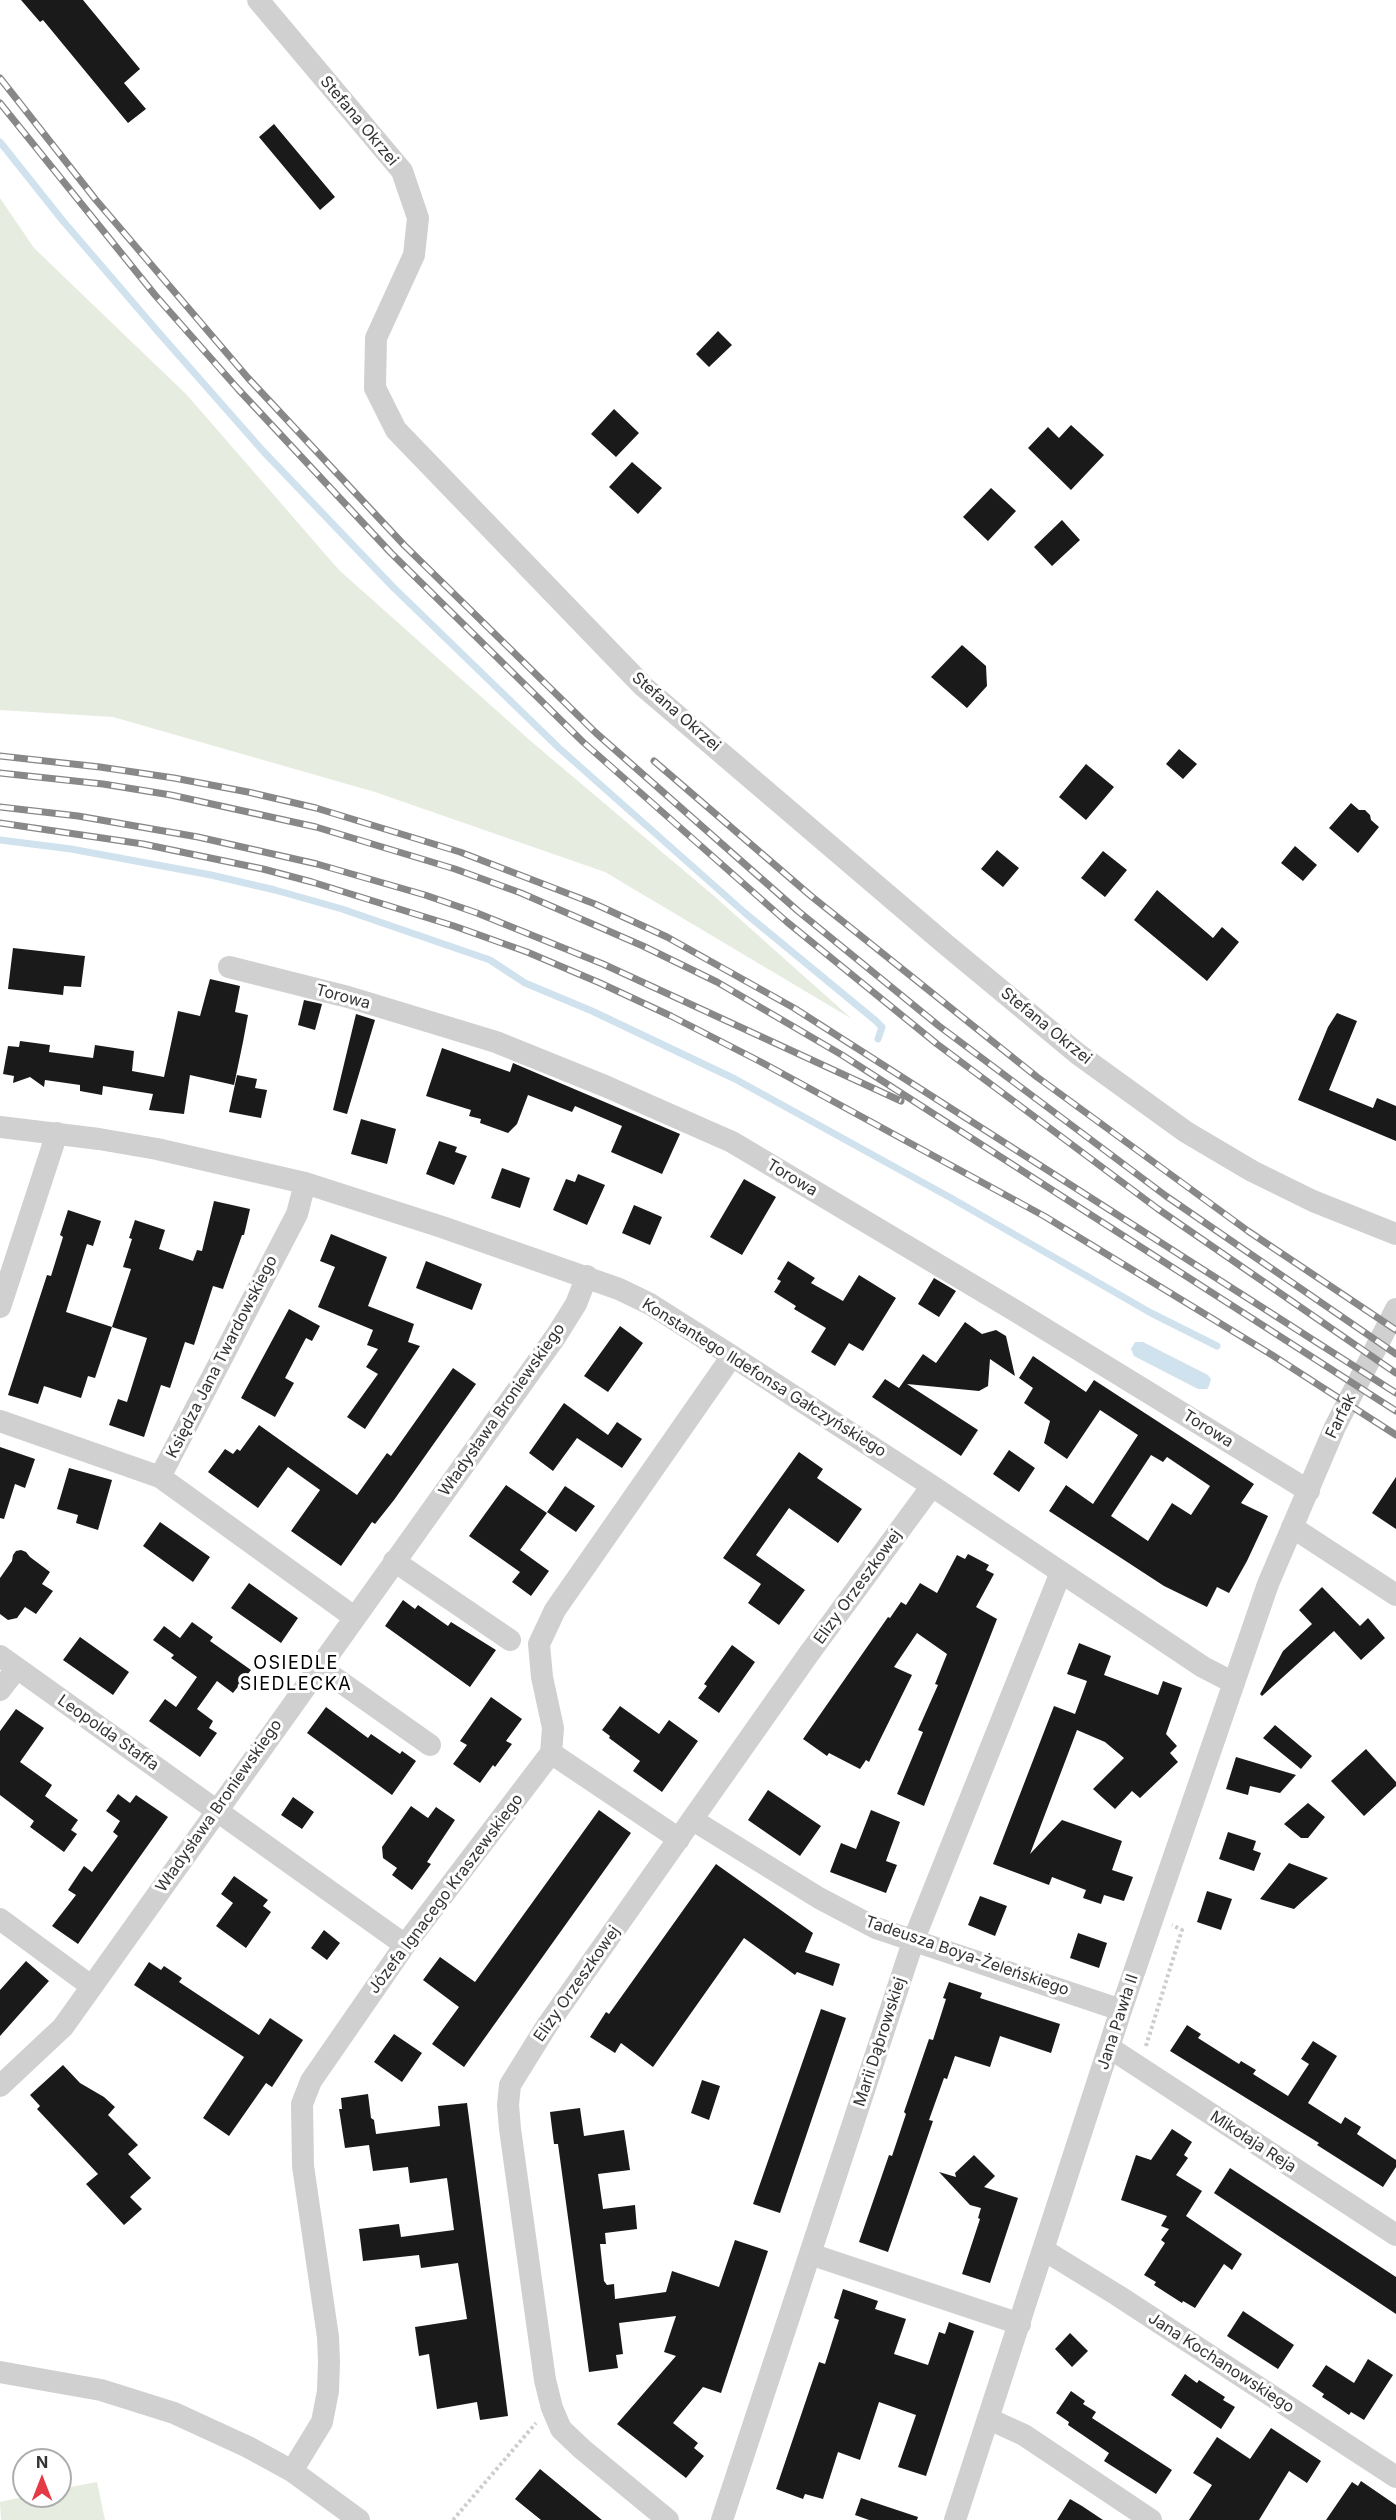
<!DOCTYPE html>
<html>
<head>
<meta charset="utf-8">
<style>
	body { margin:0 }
	#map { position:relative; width:1396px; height:2520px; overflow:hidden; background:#fff; font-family:Inter,sans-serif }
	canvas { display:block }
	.north { position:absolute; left:12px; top:2448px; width:60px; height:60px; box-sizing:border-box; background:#fff; border:2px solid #adadad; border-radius:50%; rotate:0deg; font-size:16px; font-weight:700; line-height:24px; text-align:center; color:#333 }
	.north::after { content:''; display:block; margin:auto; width:21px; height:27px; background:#e63946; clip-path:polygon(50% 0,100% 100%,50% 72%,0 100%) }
</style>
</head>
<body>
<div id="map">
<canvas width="1396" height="2520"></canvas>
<div class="north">N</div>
</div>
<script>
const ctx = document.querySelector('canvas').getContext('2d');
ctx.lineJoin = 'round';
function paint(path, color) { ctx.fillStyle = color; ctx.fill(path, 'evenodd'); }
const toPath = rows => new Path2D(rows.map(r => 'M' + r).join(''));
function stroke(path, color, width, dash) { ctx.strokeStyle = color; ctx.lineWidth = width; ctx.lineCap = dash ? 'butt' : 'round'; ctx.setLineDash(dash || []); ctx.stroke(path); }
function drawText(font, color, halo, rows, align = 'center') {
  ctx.font = font + ' Inter,sans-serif'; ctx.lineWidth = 6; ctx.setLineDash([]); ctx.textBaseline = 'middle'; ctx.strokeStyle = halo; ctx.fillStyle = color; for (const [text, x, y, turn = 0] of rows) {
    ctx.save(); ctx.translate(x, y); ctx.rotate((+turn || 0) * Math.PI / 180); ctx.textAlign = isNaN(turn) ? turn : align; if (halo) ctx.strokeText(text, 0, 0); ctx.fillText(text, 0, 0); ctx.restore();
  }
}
const green = toPath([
	[0,198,34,248,187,395,339,570,533,743,714,896,852,1019,605,872,375,792,113,717,0,710],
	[97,2482,105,2520,1,2520,0,2502,27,2496,60,2496,60,2489]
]);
const water = toPath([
	[1135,1342,1143,1342,1208,1375,1211,1379,1209,1386,1207,1389,1198,1389,1134,1356,1131,1349]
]);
const stream = toPath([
	[0,142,63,221,160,334,263,451,393,587,559,748,745,913,876,1021,882,1027,878,1039],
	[0,840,71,849,211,875,275,890,342,909,490,960,525,983,592,1011,735,1079,951,1198,1151,1313,1217,1346]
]);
const building = toPath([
	[21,0,83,0,140,69,124,83,146,109,128,123,43,20,40,22],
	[274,124,335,197,320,210,259,137],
	[718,331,732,345,709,367,696,354],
	[614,409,639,433,616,457,591,434],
	[1071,425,1104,455,1071,490,1028,448,1048,427,1059,438],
	[632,462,662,488,638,514,609,487],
	[991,488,1016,511,988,541,963,517],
	[1062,520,1080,540,1052,566,1034,547],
	[962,645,986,666,987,686,967,708,931,677],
	[1179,749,1197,764,1183,779,1166,764],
	[1086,764,1114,787,1086,820,1059,797],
	[1351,803,1359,810,1365,810,1370,815,1371,820,1379,827,1358,853,1329,828],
	[1295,846,1317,865,1303,881,1281,863],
	[997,850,1019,868,1003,887,981,869],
	[1103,851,1127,870,1105,897,1081,878],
	[1157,890,1213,938,1222,927,1239,942,1207,981,1134,920],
	[13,948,85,956,81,987,64,986,63,995,8,989],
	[210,979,240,986,235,1012,248,1015,243,1042,234,1085,190,1075,184,1114,149,1110,153,1094,103,1086,102,1095,80,1091,80,1085,45,1080,44,1087,30,1077,13,1083,14,1076,3,1074,8,1046,19,1047,20,1041,50,1045,49,1052,93,1058,95,1045,134,1051,132,1071,164,1077,178,1011,200,1016],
	[304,1000,322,1004,315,1030,298,1025],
	[1337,1013,1357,1021,1329,1090,1373,1108,1377,1098,1396,1106,1396,1141,1298,1100,1328,1027],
	[356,1014,375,1020,347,1114,333,1110],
	[442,1048,510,1072,513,1063,680,1134,662,1174,611,1152,622,1126,575,1106,572,1112,528,1095,517,1124,508,1133,480,1123,481,1119,469,1116,471,1110,426,1096],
	[237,1075,257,1079,255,1088,267,1090,261,1118,229,1112],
	[361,1119,396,1129,387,1164,351,1154],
	[439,1141,457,1147,455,1152,467,1156,454,1185,426,1174],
	[502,1168,530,1178,520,1208,491,1198],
	[578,1174,605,1185,587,1225,553,1210,566,1179,575,1182],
	[744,1179,776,1197,742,1255,710,1237],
	[214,1201,250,1209,244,1235,242,1235,223,1289,213,1286,194,1345,185,1342,170,1388,161,1385,144,1437,109,1425,118,1399,127,1402,147,1338,112,1327,131,1269,123,1267,132,1239,129,1238,135,1220,165,1230,159,1249,193,1261,197,1250,202,1251],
	[634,1205,662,1217,650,1245,622,1233],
	[68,1210,101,1221,93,1246,87,1244,66,1312,112,1327,95,1378,88,1376,81,1398,44,1386,38,1404,8,1395,47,1275,51,1276,63,1237,60,1235],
	[331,1234,387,1257,368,1306,414,1324,408,1342,420,1346,365,1429,347,1417,378,1374,366,1367,378,1349,367,1345,373,1330,318,1307,335,1267,320,1261],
	[426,1261,482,1284,472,1310,416,1288],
	[788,1261,815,1278,811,1283,843,1301,859,1275,896,1298,863,1351,849,1343,835,1366,811,1352,826,1328,794,1309,796,1306,774,1292,781,1281,777,1279],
	[934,1278,956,1291,939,1317,918,1304],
	[289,1309,320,1326,312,1341,306,1338,285,1378,294,1383,275,1417,241,1398],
	[965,1322,982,1334,996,1330,1006,1336,1015,1376,990,1359,988,1386,979,1391,907,1384,978,1430,961,1456,872,1397,885,1379,899,1388,923,1354,936,1363],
	[620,1326,643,1343,608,1392,584,1376],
	[1033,1356,1086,1392,1094,1380,1254,1484,1241,1503,1268,1516,1247,1561,1229,1593,1217,1587,1207,1607,1164,1586,1049,1511,1066,1485,1093,1504,1138,1435,1100,1410,1067,1459,1044,1443,1050,1421,1024,1403,1033,1388,1019,1378],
	[1151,1455,1163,1462,1167,1457,1210,1486,1191,1515,1172,1503,1148,1541,1111,1516],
	[453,1368,476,1384,394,1500,375,1524,372,1522,341,1566,291,1531,320,1490,288,1467,258,1508,208,1472,225,1449,233,1454,237,1449,240,1451,259,1425,357,1495,387,1453,391,1456],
	[564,1403,608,1435,617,1422,642,1439,622,1468,577,1438,553,1471,529,1453],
	[0,1447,35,1459,25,1488,15,1484,4,1519,0,1518],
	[1009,1450,1035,1468,1019,1492,993,1474],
	[799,1452,823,1469,817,1478,862,1509,838,1543,789,1508,756,1555,805,1590,779,1625,748,1603,761,1584,723,1558],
	[69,1468,112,1480,98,1530,76,1523,78,1515,57,1509],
	[1396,1477,1396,1529,1372,1513],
	[506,1485,547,1513,520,1550,549,1571,531,1596,512,1582,520,1572,469,1536],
	[565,1486,595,1506,576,1532,547,1512],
	[160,1522,210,1557,193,1582,143,1546],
	[21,1550,26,1552,30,1557,50,1572,42,1584,53,1591,36,1614,25,1607,17,1618,8,1620,0,1614,0,1578,12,1561,13,1555,16,1551],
	[968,1554,989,1565,986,1570,994,1574,976,1607,997,1619,924,1806,897,1794,923,1732,918,1730,938,1685,935,1684,947,1654,917,1633,894,1667,912,1675,869,1762,866,1760,860,1769,829,1753,827,1756,803,1739,888,1617,890,1618,901,1602,906,1605,920,1583,937,1593,957,1555,965,1559],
	[249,1583,298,1618,281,1643,231,1608],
	[1322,1587,1360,1626,1368,1618,1385,1638,1361,1660,1334,1631,1262,1696,1260,1694,1283,1651,1312,1624,1299,1610],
	[403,1600,415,1609,418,1605,448,1626,451,1622,496,1650,470,1687,385,1626],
	[192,1622,213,1637,210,1641,251,1670,233,1693,217,1681,197,1709,213,1721,209,1728,217,1733,200,1757,149,1721,165,1699,176,1707,197,1677,171,1658,174,1655,153,1640,164,1626,180,1638],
	[80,1637,129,1672,113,1695,63,1660],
	[1079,1643,1111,1656,1104,1675,1158,1695,1163,1681,1182,1688,1166,1734,1177,1746,1170,1753,1178,1762,1140,1798,1132,1791,1115,1809,1093,1789,1124,1758,1105,1742,1077,1730,1030,1854,1062,1820,1122,1841,1112,1870,1133,1877,1124,1901,1104,1895,1101,1904,1083,1898,1086,1890,1052,1877,1049,1885,993,1864,1054,1706,1075,1714,1087,1681,1067,1674],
	[732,1645,755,1662,719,1713,698,1698,707,1686,704,1684],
	[491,1697,522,1719,506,1741,512,1744,495,1767,493,1765,480,1783,453,1764,467,1745,460,1741],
	[620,1706,659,1734,669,1720,698,1741,662,1792,633,1771,640,1761,609,1738,610,1736,602,1730],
	[326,1707,368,1738,371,1734,400,1754,402,1751,416,1761,392,1795,307,1733],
	[16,1709,44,1728,20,1762,52,1785,45,1796,78,1820,71,1830,77,1834,64,1852,30,1827,34,1821,0,1795,0,1731],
	[1275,1725,1312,1756,1301,1769,1263,1738],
	[1366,1749,1396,1782,1396,1786,1364,1816,1331,1781],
	[1236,1757,1296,1775,1280,1793,1250,1786,1248,1795,1226,1789],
	[768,1790,821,1826,800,1856,748,1820],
	[118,1794,130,1803,136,1795,168,1817,78,1944,52,1926,76,1895,68,1890,84,1866,92,1872,118,1836,113,1832,120,1821,106,1811],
	[293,1797,314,1812,302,1829,281,1815],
	[1308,1803,1325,1817,1308,1838,1301,1838,1284,1824],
	[411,1806,428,1818,436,1807,455,1820,427,1862,431,1864,412,1890,392,1875,397,1868,383,1858,382,1847],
	[599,1810,631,1833,464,2067,432,2044,459,2007,423,1980,440,1957,475,1982],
	[871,1810,900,1822,886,1861,897,1865,886,1893,830,1872,841,1843,856,1849],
	[1228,1832,1256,1841,1253,1850,1261,1853,1254,1871,1219,1859],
	[1289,1863,1328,1878,1294,1909,1260,1899],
	[716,1864,813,1933,805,1952,840,1964,833,1986,797,1972,795,1975,744,1938,653,2067,621,2043,615,2053,590,2037,606,2012,609,2014],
	[234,1876,268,1900,263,1906,271,1912,246,1948,216,1926,233,1903,221,1894],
	[1207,1891,1232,1899,1221,1930,1197,1922],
	[980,1896,1007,1906,995,1936,968,1925],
	[324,1930,340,1943,327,1960,311,1948],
	[1078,1933,1107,1943,1099,1968,1070,1958],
	[26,1961,49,1981,0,2036,0,1990],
	[149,1962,161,1970,164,1966,182,1978,179,1982,259,2035,270,2018,303,2040,272,2087,266,2083,229,2136,203,2118,244,2057,134,1985],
	[949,1982,982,1993,980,1998,1060,2024,1051,2053,1000,2036,990,2067,955,2056,947,2079,944,2078,929,2120,933,2121,888,2252,859,2242,889,2155,892,2156,906,2114,904,2112,929,2039,933,2040,946,1999,943,1998],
	[821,2009,846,2018,780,2213,753,2204],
	[1187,2025,1201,2034,1198,2038,1239,2064,1241,2061,1256,2070,1253,2074,1288,2096,1309,2064,1301,2059,1313,2041,1337,2056,1308,2103,1341,2124,1345,2117,1361,2127,1357,2134,1396,2160,1396,2167,1383,2187,1317,2145,1319,2143,1170,2051],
	[394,2034,422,2053,402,2082,374,2062],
	[63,2065,80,2083,104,2097,115,2107,108,2115,138,2145,128,2154,151,2178,130,2197,142,2209,124,2225,86,2184,98,2174,37,2109,40,2106,30,2095],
	[702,2080,720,2086,709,2120,691,2113],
	[368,2094,371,2118,374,2120,376,2134,440,2126,438,2106,467,2103,508,2416,480,2420,477,2402,437,2409,429,2354,419,2356,415,2327,467,2319,458,2263,421,2268,419,2255,363,2261,359,2229,399,2224,401,2237,454,2230,447,2178,410,2183,408,2167,373,2171,369,2145,345,2148,339,2109,342,2109,341,2098],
	[580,2108,584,2136,624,2130,630,2170,598,2174,603,2209,635,2205,637,2229,605,2233,606,2244,600,2244,604,2281,607,2285,614,2284,615,2299,666,2292,672,2271,719,2287,735,2240,768,2251,721,2393,703,2387,673,2423,698,2443,694,2448,704,2456,686,2478,617,2424,676,2356,664,2352,676,2316,619,2323,623,2354,616,2355,618,2368,589,2372,558,2144,554,2144,550,2112],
	[1172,2129,1192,2142,1184,2155,1188,2158,1176,2175,1202,2191,1186,2216,1242,2254,1232,2270,1224,2264,1195,2308,1183,2301,1182,2303,1154,2285,1156,2282,1144,2275,1165,2243,1161,2240,1169,2229,1161,2226,1167,2216,1121,2200,1136,2155,1151,2160],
	[974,2155,995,2176,984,2187,1018,2198,990,2283,962,2274,980,2219,978,2218,981,2208,970,2205,939,2172,956,2177,955,2173],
	[1230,2168,1396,2277,1396,2314,1214,2193],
	[843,2289,878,2301,875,2309,906,2319,894,2354,928,2365,939,2332,945,2334,949,2322,974,2331,926,2476,898,2467,916,2415,879,2402,860,2460,838,2452,823,2499,805,2494,803,2499,776,2489,819,2362,825,2364,839,2320,834,2318],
	[1243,2311,1294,2345,1278,2369,1227,2336],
	[1070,2333,1088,2351,1072,2367,1055,2349],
	[1368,2359,1393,2375,1364,2420,1351,2412,1349,2415,1336,2406,1322,2397,1324,2394,1312,2386,1326,2365,1354,2383],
	[1185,2374,1197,2383,1199,2380,1225,2397,1223,2400,1235,2407,1221,2429,1171,2395],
	[1071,2391,1085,2401,1083,2404,1096,2412,1092,2418,1172,2470,1156,2494,1104,2461,1109,2453,1068,2425,1069,2422,1056,2413],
	[1271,2428,1321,2461,1307,2483,1289,2471,1259,2520,1189,2520,1212,2485,1193,2473,1217,2437,1250,2459],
	[540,2469,602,2520,541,2520,515,2499],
	[1361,2481,1396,2505,1396,2520,1326,2520,1352,2482,1358,2486],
	[861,2498,918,2517,917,2520,869,2520,855,2515],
	[1070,2499,1082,2506,1103,2520,1057,2520]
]);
const path = toPath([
	[1146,2046,1182,1930,1172,1925],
	[453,2520,536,2423]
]);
const minor = toPath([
	[258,0,402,171,418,218,414,255,376,338,375,388,396,430,644,687,944,943,1078,1054,1186,1132,1252,1171,1313,1201,1396,1234],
	[229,967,348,997,496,1042,605,1086,732,1142,1014,1310,1309,1491],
	[0,1127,99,1139,157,1149,305,1183,442,1227,619,1289,650,1304,732,1356,932,1486,1203,1667,1234,1683],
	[305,1183,297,1214,160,1477,354,1617],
	[0,1307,57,1133],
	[0,1421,160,1477],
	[1292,1527,1396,1595],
	[394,1561,510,1640],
	[0,1656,405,1945],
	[318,1666,430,1745],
	[0,1690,17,1668],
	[551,1753,679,1839],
	[693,1820,819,1898,876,1928,1121,2010],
	[0,1919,91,1986],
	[1110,2048,1396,2235],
	[0,2086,63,2027,556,1336,576,1304,587,1276],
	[1044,2250,1117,2295,1396,2477],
	[810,2254,1020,2324],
	[0,2372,101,2390,174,2413,248,2447,292,2471,359,2520],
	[989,2419,1024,2435,1151,2520],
	[292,2471,322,2422,328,2391,329,2362,328,2337,303,2166,302,2104,311,2081,405,1945,551,1753,553,1728,542,1677,539,1644,555,1610,732,1356],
	[668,2520,582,2449,561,2429,552,2408,545,2380,510,2129,508,2105,510,2085,546,2027,808,1655,932,1486],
	[722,2520,914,1939,1061,1572],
	[955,2520,1121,2010,1268,1584,1335,1427,1396,1309]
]);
const rail = toPath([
	[0,78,96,200,248,378,404,545,596,733,798,911,939,1026,1166,1196,1396,1354],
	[0,103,155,295,238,389,391,553,583,742,787,922,937,1044,1158,1209,1396,1373],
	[0,756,100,767,174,778,248,792,316,808,460,852,595,904,667,937,794,1008,1396,1393],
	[654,761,811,896,1037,1077,1248,1231,1396,1330],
	[0,773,103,784,171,795,316,827,455,869,521,893,643,946,717,982,842,1055,1396,1411],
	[0,807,78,816,198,837,317,864,425,895,477,913,603,964,901,1101],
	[0,823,143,844,263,869,312,882,454,926,527,952,600,983,671,1016,761,1062,1044,1216,1272,1355,1396,1435]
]);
const streetNames = [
	["Stefana Okrzei",359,121,50],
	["Stefana Okrzei",676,712,41],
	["Torowa",343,997,15],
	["Stefana Okrzei",1046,1026,39],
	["Torowa",792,1178,31],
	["Księdza Jana Twardowskiego",222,1357,-63],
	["Konstantego Ildefonsa Gałczyńskiego",764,1378,32],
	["Władysława Broniewskiego",502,1410,-55],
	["Farfak",1341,1416,-64],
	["Torowa",1208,1429,32],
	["Elizy Orzeszkowej",858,1587,-54],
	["Leopolda Staffa",108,1733,35],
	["Władysława Broniewskiego",219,1806,-55],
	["Józefa Ignacego Kraszewskiego",446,1894,-53],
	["Tadeusza Boya-Żeleńskiego",967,1956,19],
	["Elizy Orzeszkowej",577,1984,-55],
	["Jana Pawła II",1118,2022,-72],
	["Marii Dąbrowskiej",880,2042,-72],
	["Mikołaja Reja",1253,2142,33],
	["Jana Kochanowskiego",1221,2363,33]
];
const neighbourhoodNames = [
	["OSIEDLE",296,1664],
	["SIEDLECKA",296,1685]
];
paint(green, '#e6ecdf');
paint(water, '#cfe2ee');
stroke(stream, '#cfe2ee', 7);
paint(building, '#1a1a1a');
stroke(path, '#cdcdcd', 4, [3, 3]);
stroke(minor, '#d0d0d0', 22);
stroke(rail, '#888', 7);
stroke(rail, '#fff', 4.5, [14]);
drawText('16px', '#333', '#fff', streetNames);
ctx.letterSpacing = '1.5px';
drawText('18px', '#000', '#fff', neighbourhoodNames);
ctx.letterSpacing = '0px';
</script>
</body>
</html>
